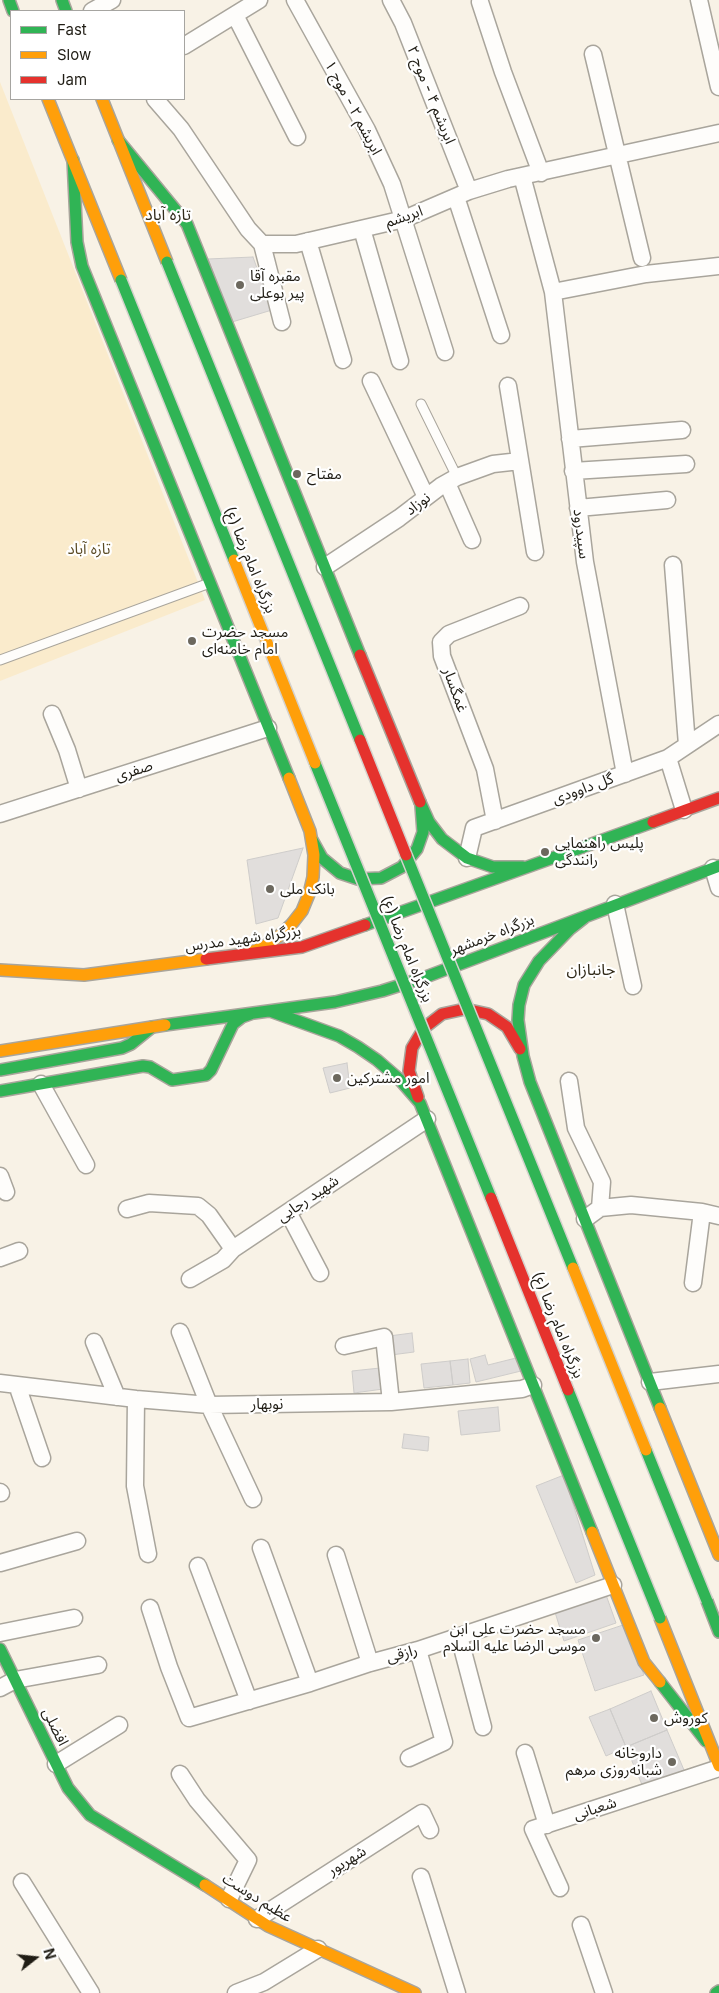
<!DOCTYPE html>
<html>
<head>
<meta charset="utf-8">
<style>
	body { margin:0 }
	#map { position:relative; width:719px; height:1993px; overflow:hidden; background:#f8f2e6; font-family:Inter,sans-serif }
	canvas { display:block }
	.legend { position:absolute; left:10px; top:10px; width:175px; height:90px; box-sizing:border-box; background:#fff; border:1px solid #a6a5a1; margin:0; padding:6px 9px; list-style:none; font-size:15px; color:#201d15 }
	.legend li { display:flex; align-items:center; gap:10px; height:25px }
	.legend b { width:25px; border:1px solid #a6a5a1 }
	.north { position:absolute; left:10px; top:1933px; width:50px; height:50px; -webkit-text-stroke:4px #fff; paint-order:stroke; rotate:74deg; font-size:14px; font-weight:700; line-height:20px; text-align:center; color:#201d15 }
	.north::after { content:''; display:block; margin:auto; width:18px; height:22px; background:#201d15; clip-path:polygon(50% 0,100% 100%,50% 72%,0 100%) }
</style>
</head>
<body>
<div id="map">
<canvas width="719" height="1993"></canvas>
<ul class="legend">
<li><b style="height:6px;background:#30b455"></b>Fast</li>
<li><b style="height:6px;background:#ff9f0a"></b>Slow</li>
<li><b style="height:6px;background:#e5322d"></b>Jam</li>
</ul>
<div class="north">N</div>
</div>
<script>
const ctx = document.querySelector('canvas').getContext('2d');
ctx.lineJoin = 'round';
function paint(path, color) { ctx.fillStyle = color; ctx.fill(path, 'evenodd'); }
const toPath = rows => new Path2D(rows.map(r => 'M' + r).join(''));
function stroke(path, color, width, dash) { ctx.strokeStyle = color; ctx.lineWidth = width; ctx.lineCap = dash ? 'butt' : 'round'; ctx.setLineDash(dash || []); ctx.stroke(path); }
function drawText(font, color, halo, rows, align = 'center') {
  ctx.font = font + ' Inter,"Noto Sans Arabic",sans-serif'; ctx.lineWidth = 4.5; ctx.setLineDash([]); ctx.textBaseline = 'middle'; ctx.strokeStyle = halo; ctx.fillStyle = color; for (const [text, x, y, turn = 0] of rows) {
    ctx.save(); ctx.translate(x, y); ctx.rotate((+turn || 0) * Math.PI / 180); ctx.textAlign = isNaN(turn) ? turn : align; if (halo) ctx.strokeText(text, 0, 0); ctx.fillText(text, 0, 0); ctx.restore();
  }
}
const green = toPath([
	[0,82,205,600,0,681]
]);
const building = toPath([
	[253,257,272,310,232,322,208,259,253,257],
	[303,848,278,918,256,924,247,860,303,848],
	[347,1063,350,1088,330,1093,323,1068,347,1063],
	[412,1333,414,1352,391,1355,389,1336,412,1333],
	[485,1355,488,1365,516,1358,521,1371,476,1382,470,1359,485,1355],
	[468,1359,470,1383,453,1385,450,1361,468,1359],
	[450,1361,453,1385,424,1388,421,1364,450,1361],
	[380,1368,383,1389,354,1393,352,1371,380,1368],
	[498,1407,500,1431,461,1435,458,1411,498,1407],
	[404,1434,429,1437,428,1451,402,1448,404,1434],
	[564,1475,595,1575,576,1583,536,1486,564,1475],
	[605,1592,616,1623,564,1641,554,1609,605,1592],
	[623,1625,644,1675,595,1691,578,1640,623,1625],
	[651,1691,667,1730,626,1747,610,1709,651,1691],
	[610,1709,626,1747,606,1756,589,1717,610,1709],
	[667,1730,684,1770,643,1787,626,1747,667,1730]
]);
const lane = toPath([
	[421,404,457,477],
	[0,660,207,584]
]);
const street = toPath([
	[295,0,367,130,392,184,445,352],
	[391,0,403,23,469,191],
	[699,0,719,87],
	[480,2,503,72,541,173],
	[92,11,112,0],
	[235,15,297,137],
	[184,46,259,0],
	[593,54,642,258],
	[155,99,181,129,248,229,262,244,296,244,404,219,469,191,508,179,719,133],
	[522,176,553,292,585,562,625,774],
	[456,197,501,335],
	[362,229,400,361],
	[308,241,343,360],
	[262,244,282,322],
	[553,292,646,274,719,266],
	[371,381,426,497],
	[508,386,535,552],
	[570,439,682,430],
	[573,471,686,464],
	[447,483,472,540],
	[578,508,667,500],
	[673,565,687,745],
	[325,567,399,518,441,486,457,477,493,464,520,461],
	[52,714,67,750,79,789],
	[668,758,684,810],
	[0,814,268,728],
	[495,821,485,769,442,656,441,642,449,634,520,606],
	[467,858,474,828,668,758,719,724],
	[713,868,719,888],
	[615,904,633,986],
	[569,1081,576,1128,602,1182,600,1208],
	[41,1084,86,1165],
	[0,1176,6,1192],
	[127,1209,149,1203,198,1206,209,1215,233,1249],
	[288,1212,320,1273],
	[585,1219,600,1208,631,1205,702,1212,719,1216],
	[0,1258,19,1251],
	[190,1279,223,1260,233,1249,427,1119],
	[693,1283,702,1212],
	[180,1332,209,1405,253,1499],
	[94,1342,117,1397],
	[344,1346,384,1337,391,1402],
	[650,1382,719,1374],
	[0,1383,136,1399,209,1405,391,1402,522,1389,533,1385],
	[17,1385,42,1458],
	[136,1399,135,1486,148,1554],
	[0,1492,1,1493],
	[261,1548,310,1683],
	[336,1555,370,1663],
	[0,1563,77,1541],
	[198,1566,249,1701],
	[150,1608,169,1667,189,1718,310,1683,370,1663,418,1650,613,1585],
	[0,1633,74,1618],
	[459,1636,483,1727],
	[0,1688,15,1680,98,1665],
	[525,1753,547,1825],
	[409,1758,444,1742,418,1650],
	[56,1764,119,1725],
	[180,1774,197,1800,248,1860,229,1899],
	[421,1877,457,1993],
	[22,1882,91,1993],
	[560,1888,533,1829,719,1768],
	[257,1919,422,1813,430,1830],
	[581,1925,604,1993],
	[236,1993,264,1982,318,1949]
]);
const fast = toPath([
	[9,0,13,11],
	[62,0,66,11],
	[118,140,187,224,360,655],
	[73,160,77,242,82,266,289,778],
	[420,802,429,822,442,839,467,858,493,867,523,867],
	[312,840,322,858,340,873,358,879,381,878,402,867,417,849,423,832,421,806],
	[584,918,570,929,539,961,524,985,519,1005,518,1020,523,1056,530,1082,660,1408],
	[365,925,653,822],
	[270,1011,339,1036,358,1047,377,1060,400,1080,420,1103,592,1532],
	[165,1025,335,1002,382,991,423,978,719,866],
	[0,1070,122,1048,131,1044,152,1027],
	[0,1091,143,1066,150,1067,172,1080,206,1075,211,1070,233,1024,242,1017,253,1013],
	[707,1601,719,1632],
	[0,1649,68,1788,90,1815,205,1885],
	[660,1682,706,1741],
	[716,1993,719,1991]
]);
const slow = toPath([
	[48,99,121,280],
	[102,99,167,262],
	[248,953,263,947,278,937,291,925,302,911,309,894,313,877,314,855,310,831,289,778],
	[0,970,84,975,206,959],
	[0,1051,165,1025],
	[660,1408,719,1555],
	[592,1532,644,1662,660,1682],
	[660,1618,719,1766],
	[205,1885,268,1926,415,1993]
]);
const jam = toPath([
	[360,655,420,802],
	[653,822,719,798],
	[206,959,302,947,365,925],
	[418,1097,409,1071,412,1048,424,1028,442,1014,465,1009,488,1014,507,1027,520,1049]
]);
const fastBridge = toPath([
	[167,262,360,740],
	[121,280,234,560],
	[315,763,491,1198],
	[406,855,573,1268],
	[568,1390,660,1618],
	[646,1450,707,1601]
]);
const slowBridge = toPath([
	[234,560,315,763],
	[573,1268,646,1450]
]);
const jamBridge = toPath([
	[360,740,406,855],
	[491,1198,568,1390]
]);
const markers = [
	[240,285,5,"#6c685e"],
	[297,474,5,"#6c685e"],
	[192,641,5,"#6c685e"],
	[545,852,5,"#6c685e"],
	[270,889,5,"#6c685e"],
	[337,1078,5,"#6c685e"],
	[596,1638,5,"#6c685e"],
	[654,1718,5,"#6c685e"],
	[672,1762,5,"#6c685e"]
];
const streetNames = [
	["ابریشم ۴ - موج ۲",431,95,68],
	["ابریشم ۲ - موج ۱",353,108,62],
	["ابریشم",404,217,-19],
	["نوزاد",418,504,-37],
	["سپیدرود",581,534,83],
	["بزرگراه امام رضا (ع)",250,560,68],
	["غمگسار",455,690,70],
	["صفری",134,771,-18],
	["گل داوودی",583,789,-20],
	["بزرگراه خرمشهر",492,935,-21],
	["بزرگراه شهید مدرس",243,939,-8],
	["بزرگراه امام رضا (ع)",407,949,68],
	["شهید رجایی",308,1199,-34],
	["بزرگراه امام رضا (ع)",558,1325,68],
	["نوبهار",267,1404],
	["رازقی",402,1654,-15],
	["افضلی",55,1727,64],
	["شعبانی",595,1809,-18],
	["شهریور",347,1861,-32],
	["عظیم دوست",257,1898,32]
];
const poiNames = [
	["مقبره آقا",250,276],
	["پیر بوعلی",250,293],
	["مفتاح",307,474],
	["مسجد حضرت",202,632],
	["امام خامنه‌ای",202,649],
	["پلیس راهنمایی",555,843],
	["رانندگی",555,860],
	["بانک ملی",280,889],
	["امور مشترکین",347,1078],
	["مسجد حضرت علی ابن",586,1629,"right"],
	["موسی الرضا علیه السلام",586,1646,"right"],
	["کوروش",664,1718],
	["داروخانه",662,1753,"right"],
	["شبانه‌روزی مرهم",662,1770,"right"]
];
const parkNames = [
	["تازه آباد",89,549]
];
const neighbourhoodNames = [
	["تازه آباد",168,215],
	["جانبازان",591,970]
];
paint(green, '#faebcc');
paint(building, '#e1dedc');
stroke(building, '#ceccca', 1);
stroke(lane, '#a9a59c', 11);
stroke(street, '#a9a59c', 19);
stroke(fast, '#a9a59c', 14);
stroke(slow, '#a9a59c', 14);
stroke(jam, '#a9a59c', 14);
stroke(lane, '#fefdfb', 9);
stroke(street, '#fefdfb', 16);
stroke(fast, '#30b455', 11);
stroke(slow, '#ff9f0a', 11);
stroke(jam, '#e5322d', 11);
stroke(fastBridge, '#d4d1cc', 14, []);
stroke(slowBridge, '#d4d1cc', 14, []);
stroke(jamBridge, '#d4d1cc', 14, []);
stroke(fastBridge, '#30b455', 11);
stroke(slowBridge, '#ff9f0a', 11);
stroke(jamBridge, '#e5322d', 11);
for (const [x, y, r, color] of markers) { const dot = new Path2D(); dot.arc(x, y, r, 0, 2 * Math.PI); ctx.fillStyle = color; ctx.fill(dot); stroke(dot, '#fff', 2); }
drawText('15px', '#201d15', '#fff', streetNames);
drawText('15px', '#201d15', '#fff', poiNames, 'left');
drawText('15px', '#5b4b25', '#fff', parkNames);
drawText('16px', '#312a19', '#fff', neighbourhoodNames);
</script>
</body>
</html>
